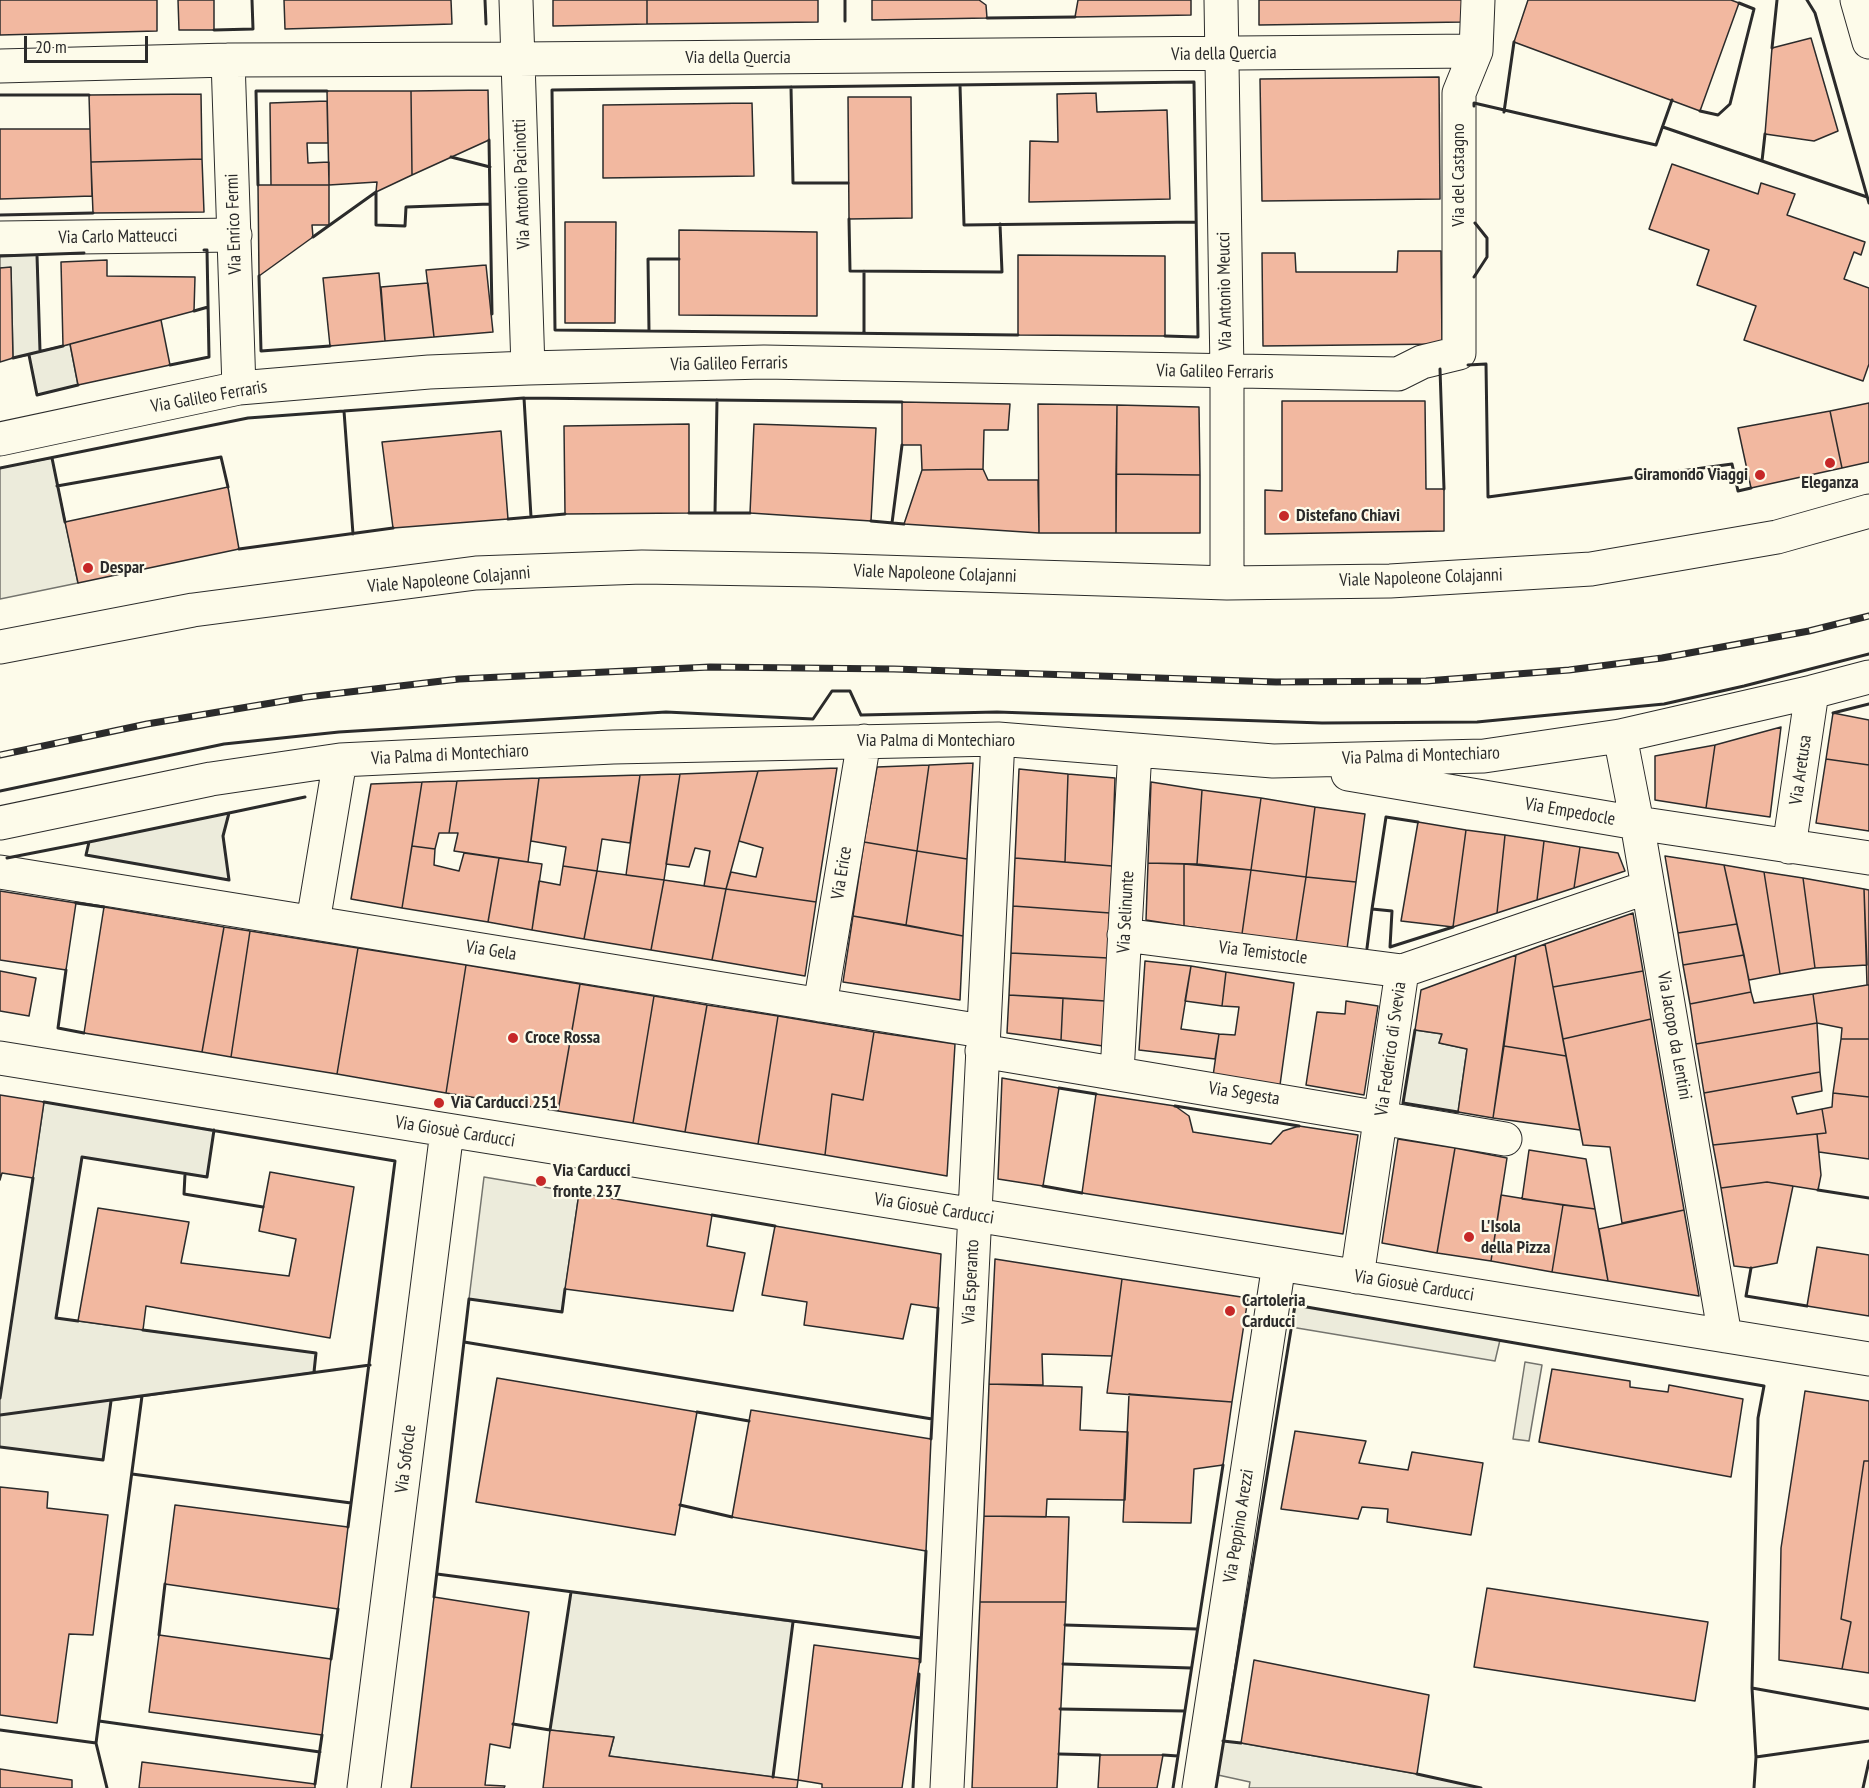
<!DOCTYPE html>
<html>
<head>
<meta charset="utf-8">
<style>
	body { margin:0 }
	#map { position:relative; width:1869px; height:1788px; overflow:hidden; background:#fdfbea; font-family:"PT Sans Narrow",sans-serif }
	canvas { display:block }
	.scale { position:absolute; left:24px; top:36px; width:124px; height:27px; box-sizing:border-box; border:3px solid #2b2b2b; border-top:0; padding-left:8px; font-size:18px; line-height:21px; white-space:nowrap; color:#2b2b2b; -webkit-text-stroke:4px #fdfbea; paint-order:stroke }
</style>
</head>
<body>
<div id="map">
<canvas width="1869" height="1788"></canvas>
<div class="scale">20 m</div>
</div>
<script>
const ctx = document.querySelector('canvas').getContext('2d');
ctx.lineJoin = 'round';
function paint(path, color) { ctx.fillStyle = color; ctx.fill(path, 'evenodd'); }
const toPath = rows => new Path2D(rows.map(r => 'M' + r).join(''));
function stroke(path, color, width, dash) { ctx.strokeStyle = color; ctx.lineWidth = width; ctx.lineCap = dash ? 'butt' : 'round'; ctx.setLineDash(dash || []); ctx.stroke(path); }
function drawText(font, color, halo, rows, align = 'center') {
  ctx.font = font + ' "PT Sans Narrow",sans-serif'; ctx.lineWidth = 4.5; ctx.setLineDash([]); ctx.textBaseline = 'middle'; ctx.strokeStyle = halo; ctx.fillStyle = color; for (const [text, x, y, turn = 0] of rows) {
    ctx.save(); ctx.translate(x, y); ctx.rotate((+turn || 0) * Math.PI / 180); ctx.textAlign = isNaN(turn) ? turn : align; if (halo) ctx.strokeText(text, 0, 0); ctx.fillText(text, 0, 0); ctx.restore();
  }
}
const green = toPath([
	[37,255,40,351,70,344,78,385,37,395,29,355,13,358,11,268,0,268,0,256,37,255],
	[52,458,78,583,0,599,0,468,52,458],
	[229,813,223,836,229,880,86,855,89,842,229,813],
	[1415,1030,1442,1034,1439,1043,1467,1049,1458,1112,1403,1103,1415,1030],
	[44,1102,214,1130,207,1177,82,1157,56,1318,316,1353,314,1372,111,1401,103,1460,0,1447,0,1398,44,1102],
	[484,1177,579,1193,562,1312,469,1299,484,1177],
	[1295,1305,1500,1340,1495,1361,1291,1327,1295,1305],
	[1525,1362,1542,1365,1529,1441,1513,1439,1525,1362],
	[571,1592,793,1622,773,1777,609,1756,614,1737,550,1730,571,1592],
	[1223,1741,1241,1743,1417,1774,1481,1788,1249,1788,1250,1782,1218,1775,1223,1741]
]);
const building = toPath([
	[0,0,157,0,157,31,0,35,0,0],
	[178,0,214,0,214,30,179,30,178,0],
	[284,0,451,0,452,24,285,29,284,0],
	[553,0,647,0,647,24,553,26,553,0],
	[647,0,818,0,818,22,647,24,647,0],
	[872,0,979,0,986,5,987,18,872,20,872,0],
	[1078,0,1191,0,1191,15,1075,17,1078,0],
	[1259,0,1464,0,1464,22,1259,25,1259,0],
	[1528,0,1731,0,1739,3,1700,111,1514,42,1528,0],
	[1811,38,1838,131,1814,141,1765,134,1772,48,1811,38],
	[1439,77,1440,199,1262,201,1260,79,1439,77],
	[488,90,489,140,412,175,411,91,488,90],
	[327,91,411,91,412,175,376,192,377,182,329,185,327,91],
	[1096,93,1097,112,1167,110,1170,199,1029,202,1030,141,1058,142,1057,94,1096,93],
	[201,94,202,159,91,162,89,95,201,94],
	[848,97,911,97,912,218,849,219,848,97],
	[327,101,328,143,307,143,308,163,329,162,329,185,271,185,270,103,327,101],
	[752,103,754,176,603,178,603,105,752,103],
	[0,129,90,129,92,196,0,199,0,129],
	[202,159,204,212,93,213,91,162,202,159],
	[1672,164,1758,194,1761,183,1795,194,1787,215,1865,242,1861,255,1854,252,1844,279,1869,288,1869,364,1863,381,1744,340,1756,306,1697,285,1709,250,1649,229,1672,164],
	[258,185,329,185,329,225,312,225,313,237,259,276,258,185],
	[565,222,616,222,615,323,565,323,565,222],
	[679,230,817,232,817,316,679,315,679,230],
	[1398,251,1441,251,1442,344,1263,346,1262,253,1295,253,1296,272,1397,272,1398,251],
	[1018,255,1165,256,1165,336,1018,335,1018,255],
	[107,260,107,276,195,277,194,311,63,346,61,262,107,260],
	[486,265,493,332,434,337,426,270,486,265],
	[11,267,13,358,0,362,0,268,11,267],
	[379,273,385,341,330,346,323,278,379,273],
	[428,283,434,337,385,341,381,287,428,283],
	[161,320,170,365,78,385,70,344,161,320],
	[1282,401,1425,401,1426,489,1444,489,1444,531,1265,534,1265,490,1282,491,1282,401],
	[902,402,1010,404,1008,430,984,430,983,469,922,470,921,445,902,445,902,402],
	[1869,403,1869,462,1842,468,1830,411,1869,403],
	[1038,404,1117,405,1116,533,1039,533,1038,404],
	[1117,405,1199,407,1200,475,1116,474,1117,405],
	[1830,411,1842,468,1751,488,1738,428,1830,411],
	[689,424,689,513,565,514,564,426,689,424],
	[754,424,876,428,871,521,750,513,754,424],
	[501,431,508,519,393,528,382,442,501,431],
	[983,469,988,480,1038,480,1039,533,904,524,922,470,983,469],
	[1116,474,1200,475,1200,533,1116,533,1116,474],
	[228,487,239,549,78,583,65,522,228,487],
	[1833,713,1869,720,1869,765,1826,759,1833,713],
	[1781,727,1770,817,1706,808,1715,745,1781,727],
	[1715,745,1706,808,1655,800,1655,756,1715,745],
	[1826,759,1869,765,1869,831,1816,823,1826,759],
	[973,763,967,859,917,851,929,765,973,763],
	[929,765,917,851,864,842,877,767,929,765],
	[837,768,816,902,726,889,731,872,756,877,763,848,739,841,758,771,837,768],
	[1019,769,1068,774,1065,862,1015,858,1019,769],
	[758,771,726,889,704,886,710,851,695,848,689,867,666,864,680,774,758,771],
	[680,774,664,880,626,875,640,775,680,774],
	[1068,774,1115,778,1112,866,1065,862,1068,774],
	[640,775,630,843,602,839,597,871,563,866,566,847,531,841,539,778,640,775],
	[539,778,528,862,454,851,458,833,449,833,457,781,539,778],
	[457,781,449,833,439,833,435,849,412,846,422,782,457,781],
	[422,782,402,908,351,899,371,784,422,782],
	[1151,782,1202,790,1197,864,1148,863,1151,782],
	[1202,790,1261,798,1251,870,1197,864,1202,790],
	[1261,798,1315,807,1306,877,1251,870,1261,798],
	[1315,807,1365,814,1356,882,1306,877,1315,807],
	[1418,822,1466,830,1453,927,1401,921,1418,822],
	[1466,830,1505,835,1497,913,1453,927,1466,830],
	[1505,835,1544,841,1537,900,1497,913,1505,835],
	[1544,841,1580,847,1574,888,1537,900,1544,841],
	[864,842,917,851,906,925,853,916,864,842],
	[412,846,435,849,434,865,459,871,464,853,499,858,488,922,402,908,412,846],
	[1580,847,1618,853,1625,871,1574,888,1580,847],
	[917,851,967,859,963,936,906,925,917,851],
	[1665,856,1724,865,1737,924,1678,933,1665,856],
	[499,858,542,864,532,930,488,922,499,858],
	[1015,858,1112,866,1110,913,1013,906,1015,858],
	[1148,863,1184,864,1184,926,1146,920,1148,863],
	[1184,864,1251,870,1242,934,1184,926,1184,864],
	[1724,865,1764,872,1780,974,1749,980,1724,865],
	[563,866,597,871,584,939,532,930,539,881,560,885,563,866],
	[1251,870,1306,877,1296,942,1242,934,1251,870],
	[597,871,664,880,651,950,584,939,597,871],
	[1764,872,1803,878,1815,968,1780,974,1764,872],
	[1306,877,1356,882,1347,949,1296,942,1306,877],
	[1803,878,1864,889,1867,965,1815,968,1803,878],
	[664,880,726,889,712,960,651,950,664,880],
	[726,889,816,902,805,976,712,960,726,889],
	[1864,889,1869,890,1869,985,1867,985,1864,889],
	[0,891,76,903,66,970,0,960,0,891],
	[1013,906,1110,913,1108,958,1011,953,1013,906],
	[104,907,224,927,202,1052,84,1033,104,907],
	[1633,913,1643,971,1553,987,1545,944,1633,913],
	[853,916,963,936,960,1000,843,982,853,916],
	[1737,924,1744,955,1683,965,1678,933,1737,924],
	[224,927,250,931,231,1057,202,1052,224,927],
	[250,931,358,948,337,1074,231,1057,250,931],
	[1545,944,1553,987,1566,1056,1504,1046,1516,955,1545,944],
	[358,948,466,965,446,1093,337,1074,358,948],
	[1011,953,1108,958,1105,1001,1009,995,1011,953],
	[1516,955,1493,1118,1458,1112,1467,1049,1439,1043,1442,1034,1415,1030,1421,990,1516,955],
	[1744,955,1751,992,1690,1004,1683,965,1744,955],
	[1145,961,1191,966,1181,1029,1219,1034,1215,1059,1139,1050,1145,961],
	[466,965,580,984,558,1111,446,1093,466,965],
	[1191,966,1226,972,1222,1006,1185,1001,1191,966],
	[0,971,36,978,29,1016,0,1011,0,971],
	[1643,971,1651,1019,1563,1039,1553,987,1643,971],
	[1226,972,1294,983,1280,1085,1213,1076,1219,1034,1235,1035,1239,1007,1222,1006,1226,972],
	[580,984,654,996,633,1123,558,1111,580,984],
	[1867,985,1869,985,1869,1039,1841,1039,1842,1028,1817,1023,1813,994,1867,985],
	[1751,992,1754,1003,1813,994,1817,1023,1696,1044,1690,1004,1751,992],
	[1009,995,1063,998,1061,1040,1007,1033,1009,995],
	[654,996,707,1005,685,1132,633,1123,654,996],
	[1063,998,1105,1001,1103,1046,1061,1040,1063,998],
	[1346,1001,1378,1006,1364,1095,1306,1085,1317,1012,1345,1014,1346,1001],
	[707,1005,778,1016,758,1144,685,1132,707,1005],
	[778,1016,874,1032,863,1100,832,1094,825,1155,758,1144,778,1016],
	[1651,1019,1684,1210,1622,1223,1610,1147,1583,1145,1563,1039,1651,1019],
	[1817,1023,1820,1072,1704,1093,1696,1044,1817,1023],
	[874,1032,955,1044,947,1176,825,1155,832,1094,863,1100,874,1032],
	[1841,1039,1869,1039,1869,1097,1833,1093,1841,1039],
	[1504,1046,1566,1056,1580,1130,1493,1118,1504,1046],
	[1820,1072,1822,1091,1792,1097,1797,1114,1822,1109,1826,1133,1713,1145,1704,1093,1820,1072],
	[1002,1078,1059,1088,1043,1186,998,1179,1002,1078],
	[1833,1093,1869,1097,1869,1159,1819,1152,1817,1134,1826,1133,1822,1109,1832,1107,1833,1093],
	[1096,1094,1175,1106,1189,1116,1193,1132,1271,1144,1283,1131,1299,1126,1358,1135,1343,1234,1082,1193,1096,1094],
	[0,1095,44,1102,33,1178,2,1173,0,1180,0,1095],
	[1817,1134,1821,1175,1818,1190,1767,1182,1721,1188,1713,1145,1817,1134],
	[1398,1139,1455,1148,1437,1253,1382,1243,1398,1139],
	[1455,1148,1507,1158,1491,1261,1437,1253,1455,1148],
	[1529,1150,1586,1159,1595,1209,1522,1199,1529,1150],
	[270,1172,354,1187,330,1338,146,1306,143,1330,78,1321,98,1208,189,1222,181,1263,289,1276,296,1239,259,1231,270,1172],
	[1767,1182,1793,1186,1777,1263,1751,1268,1734,1266,1721,1188,1767,1182],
	[579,1193,712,1215,707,1246,745,1253,733,1311,565,1289,579,1193],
	[1501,1195,1563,1205,1552,1272,1491,1261,1501,1195],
	[1563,1205,1595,1209,1608,1281,1552,1272,1563,1205],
	[1684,1210,1699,1296,1608,1281,1599,1229,1684,1210],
	[775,1226,941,1254,938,1308,911,1304,903,1339,804,1325,807,1302,762,1295,775,1226],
	[1817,1247,1869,1255,1869,1316,1807,1306,1817,1247],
	[995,1259,1122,1279,1112,1356,1042,1354,1043,1385,989,1384,995,1259],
	[1122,1279,1248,1298,1232,1402,1107,1393,1122,1279],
	[1552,1369,1630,1381,1630,1387,1668,1392,1669,1385,1743,1399,1731,1477,1539,1442,1552,1369],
	[497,1378,697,1412,675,1535,476,1502,497,1378],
	[989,1384,1082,1387,1080,1430,1128,1432,1125,1500,1047,1499,1046,1517,984,1516,989,1384],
	[1805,1391,1869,1401,1869,1461,1864,1461,1841,1619,1851,1622,1842,1669,1779,1660,1781,1548,1805,1391],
	[1129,1394,1232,1402,1223,1465,1194,1469,1191,1523,1123,1522,1129,1394],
	[751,1410,931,1439,926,1551,732,1517,751,1410],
	[1295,1431,1366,1441,1359,1463,1408,1470,1412,1452,1483,1463,1471,1535,1387,1522,1388,1509,1362,1507,1358,1519,1281,1509,1295,1431],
	[1864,1461,1869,1461,1869,1673,1842,1669,1851,1622,1841,1619,1864,1461],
	[0,1487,48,1492,47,1508,108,1515,93,1635,69,1634,57,1723,0,1715,0,1487],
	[175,1505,348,1527,338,1609,165,1584,175,1505],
	[984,1516,1069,1517,1066,1602,980,1602,984,1516],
	[1487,1588,1708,1622,1695,1701,1474,1667,1487,1588],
	[434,1597,529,1612,510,1748,490,1744,485,1785,505,1786,504,1788,411,1788,434,1597],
	[980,1602,1066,1602,1057,1788,972,1788,980,1602],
	[159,1635,331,1659,322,1735,149,1712,159,1635],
	[814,1645,920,1659,902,1788,822,1788,822,1784,798,1780,814,1645],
	[1254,1660,1429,1695,1417,1774,1241,1743,1254,1660],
	[550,1730,614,1737,609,1756,798,1780,797,1788,543,1788,550,1730],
	[1100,1755,1163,1755,1157,1788,1098,1788,1100,1755],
	[142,1762,315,1784,315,1788,139,1788,142,1762],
	[0,1769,72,1780,72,1788,0,1788,0,1769]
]);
const minor = toPath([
	[516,0,528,368],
	[1221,0,1227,372,1227,583],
	[1857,0,1869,42],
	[228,60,239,388],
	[0,66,228,60,518,59,1476,51],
	[0,238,235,235],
	[0,439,239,388,429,372,528,368,764,362,1398,374,1422,362,1459,353,1459,93,1476,51,1478,0],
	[0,647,193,610,476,573,642,567,818,570,1227,583,1390,581,1591,569,1777,537,1869,511],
	[1620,736,1637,823,1725,1336],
	[1348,774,1637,823,1869,858],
	[0,823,211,779,340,760,613,747,998,739,1273,761,1484,756,1620,736,1812,692,1869,677],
	[1789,847,1812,692],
	[0,872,982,1031],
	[313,922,340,760],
	[1124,935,1402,971],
	[820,1005,864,741],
	[982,1051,1505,1139],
	[0,1058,1869,1359],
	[1117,1073,1135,750],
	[1357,1277,1402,971,1648,887],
	[364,1788,447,1131],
	[947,1788,998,739],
	[1199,1788,1279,1264]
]);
const rail = toPath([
	[0,755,147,724,307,697,459,679,710,667,894,669,1276,682,1426,681,1569,670,1662,658,1809,631,1869,616]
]);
const wall = toPath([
	[485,0,486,24],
	[1807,0,1815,13,1869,203],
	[987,18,1075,17],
	[845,21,845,0],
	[214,30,253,29,252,0],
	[1772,48,1777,0],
	[960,85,964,225,1196,222],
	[791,87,793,183,848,183],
	[0,95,89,95],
	[1474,106,1474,103,1656,145,1672,100],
	[1700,111,1718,115,1730,104,1754,9,1739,3],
	[1504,112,1514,42],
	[1663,127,1867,197],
	[489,140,492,314],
	[451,157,490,167],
	[1762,161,1765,134],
	[258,185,256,91,327,91],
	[0,215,93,213],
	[849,219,850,271,1002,272,1000,224],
	[313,237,376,192,376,225,405,226,406,207,490,204],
	[37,255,40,351],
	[0,256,84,253],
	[864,271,864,333],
	[259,276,261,351,330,346],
	[1474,277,1487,257,1487,238,1475,223],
	[194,311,208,307],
	[649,331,648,259,679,259],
	[1018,335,555,330,552,90,1194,82,1198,337,1165,336],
	[29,355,37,395,78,385],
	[13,358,63,346],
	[170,365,209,357,207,250,204,250],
	[1468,365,1486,364,1488,497,1732,464,1738,491,1751,488],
	[1440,369,1444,489],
	[524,398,531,517],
	[344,411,353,534],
	[52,458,65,522],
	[0,468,248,418,344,411,524,398,902,402],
	[57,486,221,457,228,487],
	[689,513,750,513],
	[715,513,717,400],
	[508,519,565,514],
	[871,521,904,524],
	[892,523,902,445],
	[239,549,393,528],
	[1833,713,1869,704],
	[0,791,224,744,339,732,666,712,813,719,832,691,850,691,861,715,997,712,1322,723,1477,722,1664,704,1744,686,1869,654],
	[229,813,223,836,229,880,86,855,89,842,229,813,305,797],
	[1418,822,1386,817,1372,909,1392,911,1390,947,1453,927],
	[7,858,89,842],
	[76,903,104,907],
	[1367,948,1372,909],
	[66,970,58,1028,84,1033],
	[1415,1030,1403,1103,1458,1112],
	[1059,1088,1096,1094],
	[44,1102,395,1161,348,1527],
	[1175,1106,1299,1126],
	[185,1174,184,1194,263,1207],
	[1043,1186,1082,1193],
	[1818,1190,1869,1198],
	[712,1215,775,1226],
	[1751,1268,1746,1296,1807,1306],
	[78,1321,56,1318,82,1157,207,1177,214,1130],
	[143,1330,316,1353,314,1372],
	[464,1342,932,1419],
	[0,1398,33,1178],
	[697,1412,749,1421],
	[0,1415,370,1365],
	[931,1439,938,1308],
	[0,1447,103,1460,111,1401],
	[132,1474,351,1503],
	[680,1505,732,1517],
	[437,1574,921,1638],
	[434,1597,469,1299,562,1312,565,1289],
	[1065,1625,1197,1629],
	[159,1635,165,1584],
	[331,1659,338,1609],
	[920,1662,926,1551],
	[1063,1664,1191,1668],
	[1752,1688,1756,1757,1754,1788],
	[1060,1709,1185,1711],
	[99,1721,320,1752],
	[513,1724,550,1730,571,1592],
	[0,1730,96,1743],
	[1223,1741,1241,1743],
	[1059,1754,1100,1755],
	[1163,1755,1178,1756],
	[1756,1757,1869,1741],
	[1417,1774,1481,1788],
	[773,1777,793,1622],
	[315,1784,322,1735],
	[107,1788,96,1743,142,1396],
	[913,1788,919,1674],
	[1173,1788,1223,1465],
	[1216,1788,1295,1305,1764,1386,1758,1418,1752,1688,1869,1709],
	[1863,1788,1869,1761]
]);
const markers = [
	[1830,463,6,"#c62828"],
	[1760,475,6,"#c62828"],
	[1284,516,6,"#c62828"],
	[88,568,6,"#c62828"],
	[513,1038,6,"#c62828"],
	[439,1103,6,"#c62828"],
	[541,1181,6,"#c62828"],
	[1469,1237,6,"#c62828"],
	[1230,1311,6,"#c62828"]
];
const streetNames = [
	["Via della Quercia",1224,54,-1],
	["Via della Quercia",738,58],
	["Via del Castagno",1459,175,-90],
	["Via Antonio Pacinotti",522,184,-92],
	["Via Enrico Fermi",234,224,-92],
	["Via Carlo Matteucci",118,237,-1],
	["Via Antonio Meucci",1225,291,-91],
	["Via Galileo Ferraris",729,364,-1],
	["Via Galileo Ferraris",1215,372,1],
	["Via Galileo Ferraris",209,397,-10],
	["Viale Napoleone Colajanni",935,574,2],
	["Viale Napoleone Colajanni",1421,578,-2],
	["Viale Napoleone Colajanni",449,580,-5],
	["Via Palma di Montechiaro",936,741],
	["Via Palma di Montechiaro",450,755,-3],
	["Via Palma di Montechiaro",1421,756,-2],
	["Via Aretusa",1801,770,-82],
	["Via Empedocle",1570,812,10],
	["Via Erice",842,873,-81],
	["Via Selinunte",1126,912,-87],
	["Via Gela",491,951,9],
	["Via Temistocle",1263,953,7],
	["Via Jacopo da Lentini",1674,1036,80],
	["Via Federico di Svevia",1391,1049,-82],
	["Via Segesta",1244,1094,9],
	["Via Giosuè Carducci",455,1132,9],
	["Via Giosuè Carducci",934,1209,9],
	["Via Esperanto",971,1282,-87],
	["Via Giosuè Carducci",1414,1286,9],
	["Via Sofocle",406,1459,-83],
	["Via Peppino Arezzi",1239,1526,-81]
];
const poiNames = [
	["Giramondo Viaggi",1748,475,"right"],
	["Eleganza",1830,483,"center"],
	["Distefano Chiavi",1296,516],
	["Despar",100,568],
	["Croce Rossa",525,1038],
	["Via Carducci 251",451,1103],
	["Via Carducci",553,1171],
	["fronte 237",553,1192],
	["L'Isola",1481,1227],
	["della Pizza",1481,1248],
	["Cartoleria",1242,1301],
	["Carducci",1242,1322]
];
paint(green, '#ecebdb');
stroke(green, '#74746e', 1.5);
paint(building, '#f2b8a0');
stroke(building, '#2b2b2b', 1.5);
stroke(minor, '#2b2b2b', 35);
stroke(minor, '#fdfbea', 33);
stroke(rail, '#2b2b2b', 7);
stroke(rail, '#fdfbea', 4.5, [14]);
stroke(wall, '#2b2b2b', 3);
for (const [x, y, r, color] of markers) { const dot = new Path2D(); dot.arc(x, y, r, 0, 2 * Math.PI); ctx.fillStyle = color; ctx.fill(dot); stroke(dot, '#fdfbea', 2); }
drawText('18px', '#2b2b2b', '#fdfbea', streetNames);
drawText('bold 18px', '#2b2b2b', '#fdfbea', poiNames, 'left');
</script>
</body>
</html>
